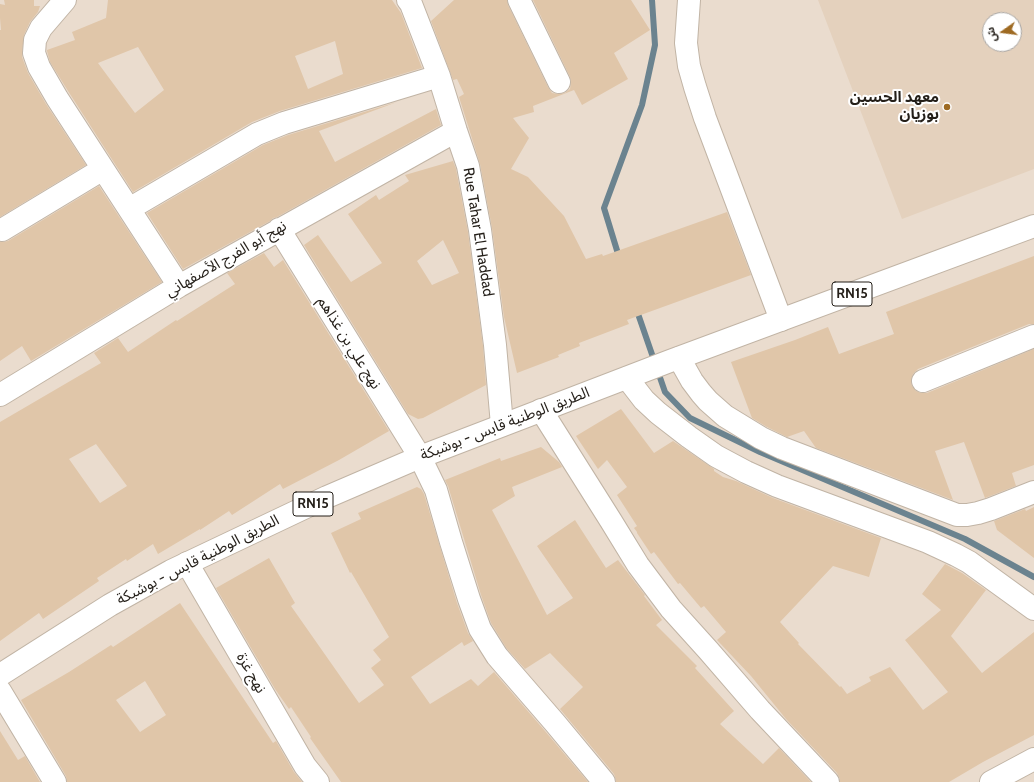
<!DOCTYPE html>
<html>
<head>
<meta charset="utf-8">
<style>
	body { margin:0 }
	#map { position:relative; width:1034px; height:782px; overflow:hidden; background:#eadcce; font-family:Cabin,"Noto Sans Arabic",sans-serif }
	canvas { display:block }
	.north { position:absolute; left:982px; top:12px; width:40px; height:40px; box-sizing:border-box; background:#fff; border:1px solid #a7a5a3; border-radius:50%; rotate:256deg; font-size:11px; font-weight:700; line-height:16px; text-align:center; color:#241f19 }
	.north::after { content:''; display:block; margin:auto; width:14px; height:18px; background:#9e6a22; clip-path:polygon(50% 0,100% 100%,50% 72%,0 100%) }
</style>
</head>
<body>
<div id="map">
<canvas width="1034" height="782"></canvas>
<div class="north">ش</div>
</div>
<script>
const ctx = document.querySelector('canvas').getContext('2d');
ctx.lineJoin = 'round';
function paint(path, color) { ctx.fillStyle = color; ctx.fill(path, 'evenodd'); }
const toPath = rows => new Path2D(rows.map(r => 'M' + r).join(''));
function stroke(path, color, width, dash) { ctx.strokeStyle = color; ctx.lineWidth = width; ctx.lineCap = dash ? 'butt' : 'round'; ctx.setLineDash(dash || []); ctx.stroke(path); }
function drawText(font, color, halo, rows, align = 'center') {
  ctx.font = font + ' Cabin,"Noto Sans Arabic",sans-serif'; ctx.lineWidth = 4; ctx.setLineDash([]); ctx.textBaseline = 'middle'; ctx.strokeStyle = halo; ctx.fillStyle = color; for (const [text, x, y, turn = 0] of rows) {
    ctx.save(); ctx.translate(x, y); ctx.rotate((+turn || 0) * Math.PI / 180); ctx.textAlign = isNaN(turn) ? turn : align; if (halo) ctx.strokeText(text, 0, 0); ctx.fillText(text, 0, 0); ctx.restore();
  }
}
const built = toPath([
	[818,0,1034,0,1034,169,902,219],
	[990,20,1014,20,1014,44,990,44]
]);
const stream = toPath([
	[619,257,604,208,642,105,655,45,652,0],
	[636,308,665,392,690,418,760,452,965,539,1034,577]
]);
const building = toPath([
	[4,0,34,0,34,6,40,6,38,12,30,22,24,35,22,52,22,57,28,73,46,104,86,165,0,217,0,30,1,30,0,18,0,4,5,5],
	[108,0,392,0,401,13,422,68,280,111,252,122,133,192,68,91,50,62,47,51,47,50,75,40,72,32,106,18],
	[335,41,343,74,308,89,295,56],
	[138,47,164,90,135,113,98,63],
	[454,0,507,0,508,5,548,87,552,93,559,94,565,93,570,89,571,82,570,77,533,0,631,0,650,30,614,53,628,79,582,105,574,90,533,106,534,112,513,118,529,138,511,169,528,177,564,216,586,259,602,254,603,256,727,212,751,275,627,320,629,324,579,343,580,346,558,355,559,357,517,373,504,317,492,228,480,164,459,97,464,94,457,79,453,80,431,21],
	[397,102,319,131,335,162,436,109,441,125,277,217,273,218,270,221,183,269,147,213,263,145,288,135],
	[453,161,456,169,468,232,483,346,486,385,423,418,418,419,408,414,304,245,318,235,351,282,382,263,348,214,376,195,379,200,409,181,405,175],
	[443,240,459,273,432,285,417,261],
	[99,186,162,282,31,361,22,346,0,361,0,242,3,242,8,241],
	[264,253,274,267,283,260,389,431,339,460,283,489,280,484,232,515,229,511,200,530,200,529,158,554,153,544,127,561,126,559,97,578,99,581,43,619,39,613,0,641,0,422,101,363,94,353,118,338,128,352,176,320,177,321,235,284,227,273],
	[96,444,127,486,100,503,69,459],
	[1034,256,1034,324,1029,324,918,369,913,374,911,380,912,386,916,391,921,393,927,393,1034,349,1034,465,1012,473,1016,486,985,498,964,442,935,451,953,500,895,478,876,470,877,471,816,448,804,431,787,437,767,427,752,418,731,362,795,340,828,327,839,354,894,334,886,312],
	[621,409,654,453,673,441,714,469,714,471,723,477,736,481,773,498,881,538,869,577,833,566,780,622,799,643,798,644,840,687,841,686,847,694,871,681,869,677,890,667,923,710,948,692,905,640,941,610,922,594,945,564,962,573,986,590,951,636,982,673,1034,632,1034,735,983,762,949,782,840,782,840,779,837,773,786,719,751,676,717,640,726,632,704,606,701,608,680,583,678,584,654,552,651,554,637,533,637,532,634,528,637,526,617,495,627,487,607,460,598,469,576,436],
	[541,447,559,462,562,467,512,487,515,496,492,510,547,615,573,598,537,546,575,520,606,568,618,560,645,595,644,596,662,620,656,625,697,666,695,668,734,711,720,724,763,764,779,748,811,782,616,782,616,780,614,774,560,709,583,687,550,653,525,669,507,649,491,623,481,595,448,486,445,480,500,458,501,461],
	[417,487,421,489,424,494,457,603,468,633,473,641,464,646,462,642,411,677,430,704,471,679,478,686,494,672,545,731,588,782,341,782,310,738,311,737,291,707,289,709,275,689,216,588,269,558,295,603,291,606,359,703,384,685,371,668,381,660,373,650,389,637,351,572,350,573,331,533,361,519,358,513],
	[1034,507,1034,558,997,530,994,521,1025,509,1026,511],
	[180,603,273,743,276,741,294,772,302,782,67,782,66,776,21,700,69,672,111,645,113,647],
	[145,681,166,715,140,732,116,700],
	[0,731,18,760,25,756,40,782,0,782]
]);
const minor = toPath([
	[65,0,41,28,35,40,34,53,39,67,57,98,179,286],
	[408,0,411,4,439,76,456,131,468,166,480,230,495,345,502,425],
	[519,0,559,82],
	[689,0,686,43,689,66,695,87,705,118,781,320],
	[129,209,257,134,284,123,439,76],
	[279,229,420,457,436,490,451,542,469,599,480,629,497,656,555,723,604,782],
	[2,230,103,169],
	[679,358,692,381,701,393,708,401,725,416,761,438,782,448,957,515,967,515,978,513,991,509,1034,492],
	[627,378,644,400,658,413,689,437,716,456,746,472,777,486,928,542,956,555,969,562,1034,609],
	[923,381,1034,336],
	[0,395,179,286,456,131],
	[541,410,611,521,638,565,671,609,708,650,760,710,828,782],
	[187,563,305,766,318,782],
	[0,691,55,782],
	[991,782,1034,759]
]);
const major = toPath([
	[0,675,110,605,171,571,327,497,420,457,670,361,1034,226]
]);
const markers = [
	[947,107,4,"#9e6a22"]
];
const shields = [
	[852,294,40],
	[313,504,40]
];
const shieldNames = [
	["RN15",852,294],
	["RN15",313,504]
];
const poiNames = [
	["معهد الحسين",939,98],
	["بوزيان",939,115]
];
const streetNames = [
	["Rue Tahar El Haddad",478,232,81],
	["نهج أبو الفرج الأصفهاني",226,259,-30],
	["نهج علي بن غذاهم",349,343,58],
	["الطريق الوطنية قابس - بوشبكة",505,424,-21],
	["الطريق الوطنية قابس - بوشبكة",198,560,-27],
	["نهج غزة",251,673,60]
];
paint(built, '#e4d1bd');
stroke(stream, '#6b838f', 6);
paint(building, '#e0c6a9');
stroke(minor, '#c1b4a5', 24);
stroke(major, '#c1b4a5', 24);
stroke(minor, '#fff', 22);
stroke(major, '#fff', 22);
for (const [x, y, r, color] of markers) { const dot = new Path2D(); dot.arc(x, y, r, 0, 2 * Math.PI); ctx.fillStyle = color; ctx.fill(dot); stroke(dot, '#fff', 1.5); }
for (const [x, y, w] of shields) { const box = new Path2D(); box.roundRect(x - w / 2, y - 12, w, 24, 3); ctx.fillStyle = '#fff'; ctx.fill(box); stroke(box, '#241f19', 1); }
drawText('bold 14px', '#241f19', null, shieldNames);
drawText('bold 15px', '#241f19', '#fff', poiNames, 'right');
drawText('15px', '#241f19', '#fff', streetNames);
</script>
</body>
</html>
